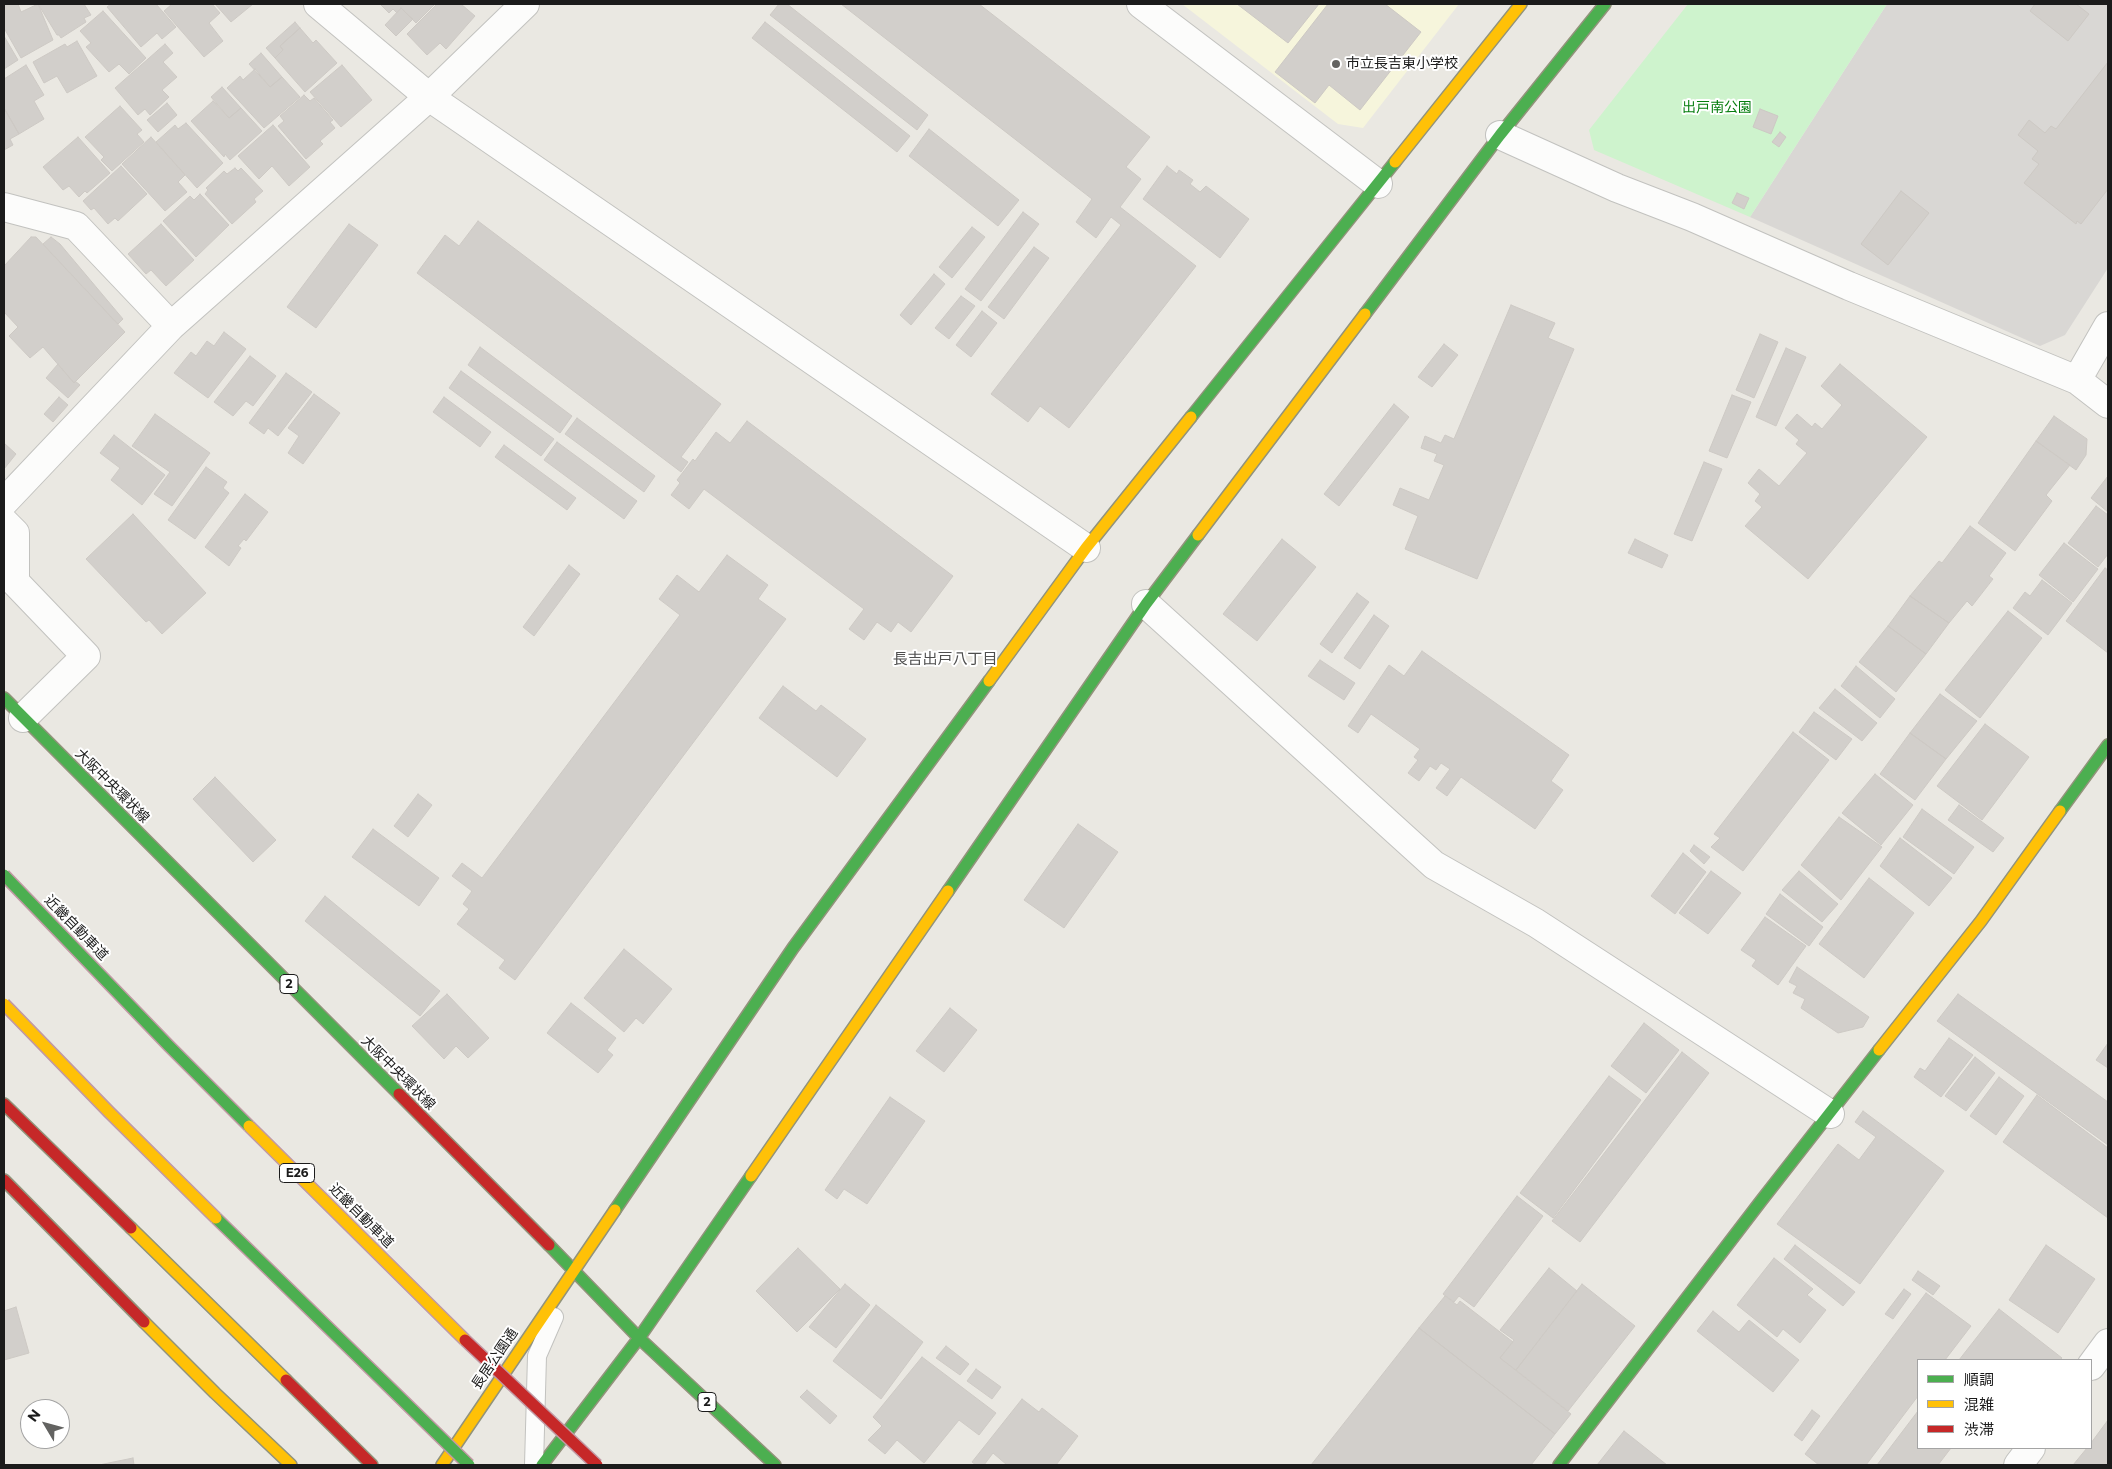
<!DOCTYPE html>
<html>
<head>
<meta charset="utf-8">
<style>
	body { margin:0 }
	#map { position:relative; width:2112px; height:1469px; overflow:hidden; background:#eae8e2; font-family:Montserrat,"Noto Sans JP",sans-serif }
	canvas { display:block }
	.frame { position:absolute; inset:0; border:5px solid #1b1b1b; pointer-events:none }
	.legend { position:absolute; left:1917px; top:1359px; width:175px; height:90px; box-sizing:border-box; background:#fff; border:1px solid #a4a4a4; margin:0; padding:6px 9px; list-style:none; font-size:15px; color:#1b1b1b }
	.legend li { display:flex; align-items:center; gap:10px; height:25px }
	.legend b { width:25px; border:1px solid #a4a4a4 }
	.north { position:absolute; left:20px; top:1399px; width:50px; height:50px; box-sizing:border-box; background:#fff; border:1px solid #a4a4a4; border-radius:50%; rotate:307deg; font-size:14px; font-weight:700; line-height:20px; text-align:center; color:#1b1b1b }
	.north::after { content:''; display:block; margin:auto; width:18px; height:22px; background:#636361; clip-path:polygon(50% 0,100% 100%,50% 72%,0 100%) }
</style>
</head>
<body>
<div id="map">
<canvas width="2112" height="1469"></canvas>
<div class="frame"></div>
<ul class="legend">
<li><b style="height:6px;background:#4caf50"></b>順調</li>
<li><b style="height:6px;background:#ffc107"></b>混雑</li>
<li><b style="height:6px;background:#c62828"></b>渋滞</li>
</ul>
<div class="north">N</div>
</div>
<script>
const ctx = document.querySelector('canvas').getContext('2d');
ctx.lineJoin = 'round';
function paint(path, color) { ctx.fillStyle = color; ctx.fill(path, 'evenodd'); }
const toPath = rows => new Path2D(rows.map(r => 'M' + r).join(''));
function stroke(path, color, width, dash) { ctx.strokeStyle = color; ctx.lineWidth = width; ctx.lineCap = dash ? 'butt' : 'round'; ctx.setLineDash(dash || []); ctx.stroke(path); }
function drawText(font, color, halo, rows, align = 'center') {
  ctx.font = font + ' Montserrat,"Noto Sans JP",sans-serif'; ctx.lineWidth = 4; ctx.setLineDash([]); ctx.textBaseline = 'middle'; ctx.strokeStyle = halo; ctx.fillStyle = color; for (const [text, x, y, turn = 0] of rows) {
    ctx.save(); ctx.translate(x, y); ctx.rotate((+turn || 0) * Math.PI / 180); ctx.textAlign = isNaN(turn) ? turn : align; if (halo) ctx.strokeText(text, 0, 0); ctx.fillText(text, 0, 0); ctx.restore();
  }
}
const residential = toPath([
	[1887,4,2108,4,2108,268,2065,335,2040,346,1750,217]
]);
const education = toPath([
	[1182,4,1459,4,1363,128,1338,124]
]);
const park = toPath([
	[1688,4,1887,4,1750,217,1594,150,1589,130]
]);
const building = toPath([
	[4,4,18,4,21,12,38,4,53,40,21,58,4,28,4,4],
	[38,4,84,4,91,15,84,18,86,22,61,38,59,35,57,35,38,4],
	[111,4,156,4,176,27,162,39,157,33,141,47,107,7,111,4],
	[172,4,212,4,220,13,209,23,223,41,204,57,164,11,172,4],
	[215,4,253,4,231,22,215,4],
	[380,4,435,4,416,23,401,8,397,13,393,9,389,13,380,4],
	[437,4,461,4,475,16,446,49,440,43,427,55,407,34,437,4],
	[779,4,787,4,928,115,917,130,770,15,779,4],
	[841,4,979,4,1150,137,1126,167,1141,179,1120,207,1196,266,1069,428,1040,406,1028,422,991,394,1121,225,1111,217,1096,238,1076,222,1092,199,841,4],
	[1237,4,1319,4,1288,43,1237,4],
	[1328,4,1385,4,1421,32,1360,110,1329,85,1315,103,1275,72,1328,4],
	[2035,4,2076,4,2089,14,2068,41,2030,11,2035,4],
	[401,8,413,19,396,36,385,25,401,8],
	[103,11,146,58,129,74,119,64,109,72,86,47,91,43,80,31,103,11],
	[295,22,300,28,280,46,283,50,275,58,266,48,295,22],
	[765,22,910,136,897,152,752,38,765,22],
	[300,28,313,43,316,40,337,63,305,92,275,58,283,50,280,46,300,28],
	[4,36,18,60,4,69,4,36],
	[77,41,97,76,67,93,57,76,44,83,33,62,65,44,67,47,77,41],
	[165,44,173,53,163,62,177,77,162,90,169,97,150,115,145,109,138,115,115,88,165,44],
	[261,53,282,77,270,87,249,64,261,53],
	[2108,62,2108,189,2081,224,2077,221,2076,224,2024,183,2039,164,2032,159,2038,151,2018,135,2029,120,2045,133,2051,126,2056,129,2108,62],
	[26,65,44,95,34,101,44,119,19,134,4,108,4,79,26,65],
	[342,65,372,100,341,127,310,92,342,65],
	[255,69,270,87,282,77,300,97,264,128,227,88,240,76,243,80,255,69],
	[222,87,241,108,229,118,211,97,222,87],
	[304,95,310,101,314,98,333,120,330,122,335,128,320,141,323,144,306,159,278,126,284,121,280,116,304,95],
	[213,101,229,118,241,108,262,131,230,160,225,154,224,157,191,121,213,101],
	[167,103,177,115,158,132,147,120,167,103],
	[120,106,142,130,137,134,144,142,112,171,101,160,104,157,85,137,120,106],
	[4,108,19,134,10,139,13,145,4,150,4,108],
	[1760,109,1778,116,1771,134,1753,127,1760,109],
	[186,123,223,163,197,188,156,142,175,125,178,129,186,123],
	[273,125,310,167,289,186,272,166,259,179,238,156,273,125],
	[929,129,1019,200,998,226,909,156,929,129],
	[1780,132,1786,137,1779,147,1772,142,1780,132],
	[78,137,110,173,87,193,85,191,79,197,69,186,63,190,43,167,78,137],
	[151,137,185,175,178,182,187,192,165,211,122,164,151,137],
	[121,166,147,194,118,221,115,218,108,224,94,208,91,210,83,201,121,166],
	[1167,166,1177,174,1179,170,1193,180,1190,184,1200,192,1206,186,1249,219,1220,258,1143,199,1167,166],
	[235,168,238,171,241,168,263,191,254,199,256,202,232,224,205,194,208,190,206,188,224,171,227,174,235,168],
	[1901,191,1929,213,1888,265,1861,244,1901,191],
	[1737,193,1749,198,1744,209,1732,203,1737,193],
	[200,194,229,225,196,257,163,221,190,196,194,200,200,194],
	[1023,212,1039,224,981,301,965,289,1023,212],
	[478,221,721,404,681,457,688,462,681,472,417,273,445,235,459,246,478,221],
	[161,224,194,260,166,286,151,270,146,274,128,254,161,224],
	[349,224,378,245,316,328,287,307,349,224],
	[972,227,985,237,952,278,939,267,972,227],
	[31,237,36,237,125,332,74,383,43,347,30,358,9,336,18,327,4,312,4,266,31,237],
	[51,237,60,244,123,319,118,324,43,244,51,237],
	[1034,247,1049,258,1004,319,988,307,1034,247],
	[934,274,945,284,911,325,900,315,934,274],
	[961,296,975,306,949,339,935,328,961,296],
	[1511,305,1555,323,1548,338,1574,349,1477,579,1405,549,1418,516,1393,505,1400,488,1429,500,1444,465,1434,461,1437,454,1421,448,1425,436,1441,443,1445,435,1454,439,1511,305],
	[982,311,997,323,971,357,956,345,982,311],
	[224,332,246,349,208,398,174,373,191,352,196,356,207,341,214,346,224,332],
	[1760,334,1778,342,1754,398,1736,390,1760,334],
	[1444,344,1458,355,1432,387,1418,377,1444,344],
	[480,347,572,416,560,433,468,365,480,347],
	[1786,348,1806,357,1776,426,1756,417,1786,348],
	[250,356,276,376,253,406,246,401,233,416,214,402,250,356],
	[58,364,74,383,75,381,80,385,68,398,46,378,58,364],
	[1840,364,1927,437,1808,579,1745,526,1762,507,1755,501,1760,494,1748,483,1759,469,1779,486,1807,453,1796,444,1799,440,1785,428,1797,414,1812,427,1815,423,1822,429,1842,405,1821,386,1840,364],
	[461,371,554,439,541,456,449,388,461,371],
	[286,373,312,392,278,436,268,428,264,434,249,423,286,373],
	[314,394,340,413,303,464,288,453,299,436,288,428,314,394],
	[1732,395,1751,402,1727,458,1709,451,1732,395],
	[59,397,68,405,53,422,44,414,59,397],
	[444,397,491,432,480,447,433,412,444,397],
	[1394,404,1409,417,1339,506,1324,494,1394,404],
	[155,414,210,453,172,506,154,494,170,472,132,446,155,414],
	[2054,416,2087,439,2086,455,2076,470,2036,441,2054,416],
	[577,418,655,476,644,492,565,434,577,418],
	[747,421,953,576,911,632,898,622,891,632,877,622,864,640,849,629,864,609,704,489,689,509,671,495,680,483,677,480,693,459,695,461,716,432,730,443,747,421],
	[114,435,165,475,142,505,111,480,120,468,100,453,114,435],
	[2036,441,2070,465,2046,495,2052,501,2015,551,1978,523,2036,441],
	[557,442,637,501,624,519,544,460,557,442],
	[4,443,16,454,4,469,4,443],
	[504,445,576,498,567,510,495,457,504,445],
	[1704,462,1722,469,1692,541,1674,534,1704,462],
	[206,467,227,482,223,488,229,493,195,539,168,520,206,467],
	[2108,476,2108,512,2091,498,2108,476],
	[245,494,268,512,246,541,244,539,238,546,241,548,229,566,205,547,245,494],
	[2096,506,2108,515,2108,554,2098,567,2068,543,2096,506],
	[133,514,206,593,162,634,149,620,146,622,86,559,133,514],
	[1970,526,2006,553,1989,576,1993,579,1972,606,1967,601,1949,623,1910,596,1939,561,1942,563,1970,526],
	[1282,539,1316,567,1257,641,1223,614,1282,539],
	[1635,539,1668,555,1662,568,1628,553,1635,539],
	[2064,543,2098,569,2073,602,2039,575,2064,543],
	[727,555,768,585,758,599,786,619,515,980,499,968,505,960,457,924,469,909,463,904,472,891,452,876,462,863,482,878,680,615,659,599,677,575,699,592,727,555],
	[569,565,580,574,534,636,523,627,569,565],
	[2105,568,2108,570,2108,653,2066,621,2105,568],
	[2042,580,2072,603,2048,635,2013,608,2025,592,2030,596,2042,580],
	[1357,593,1369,602,1332,653,1320,644,1357,593],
	[1910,596,1949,623,1926,654,1888,626,1910,596],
	[2008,611,2042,638,1980,718,1945,690,2008,611],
	[1374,615,1389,626,1360,669,1344,658,1374,615],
	[1888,626,1926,654,1896,692,1859,662,1888,626],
	[1422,651,1569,755,1551,781,1563,790,1535,829,1461,777,1447,796,1436,788,1450,769,1441,763,1436,770,1430,766,1419,781,1408,773,1418,760,1414,757,1420,749,1371,714,1358,733,1348,726,1389,665,1404,676,1422,651],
	[1320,660,1355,683,1344,700,1308,676,1320,660],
	[1856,666,1895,699,1880,718,1841,686,1856,666],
	[783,686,816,711,821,705,866,739,837,777,759,718,783,686],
	[1835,689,1877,723,1862,741,1819,708,1835,689],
	[1940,694,1977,721,1946,759,1910,733,1940,694],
	[1814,712,1852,739,1836,760,1799,732,1814,712],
	[1985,724,2029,757,1982,820,1937,786,1985,724],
	[1793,732,1829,760,1743,871,1711,847,1720,838,1714,834,1793,732],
	[1910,733,1946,759,1915,800,1880,774,1910,733],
	[1875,774,1913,805,1881,845,1842,813,1875,774],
	[215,777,276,840,253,862,193,799,215,777],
	[418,794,432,805,408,837,394,826,418,794],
	[1959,805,2004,838,1993,852,1948,820,1959,805],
	[1922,809,1974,847,1954,874,1903,837,1922,809],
	[1839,817,1882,847,1841,900,1801,865,1839,817],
	[1078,824,1118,852,1064,928,1024,900,1078,824],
	[373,829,439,878,419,906,352,857,373,829],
	[1900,838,1952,878,1929,906,1880,866,1900,838],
	[1694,845,1710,857,1704,864,1690,851,1694,845],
	[1683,853,1706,872,1675,914,1651,896,1683,853],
	[1711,871,1741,893,1708,934,1679,913,1711,871],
	[1799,871,1838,904,1822,922,1782,890,1799,871],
	[1869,878,1914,913,1864,978,1819,944,1869,878],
	[1780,894,1823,927,1809,946,1766,914,1780,894],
	[325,896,440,991,420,1016,305,921,325,896],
	[1765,917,1806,946,1778,985,1752,966,1756,960,1741,950,1765,917],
	[624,949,672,989,643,1024,636,1018,624,1032,584,998,624,949],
	[1797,967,1869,1017,1863,1027,1838,1033,1801,1008,1805,999,1793,993,1797,986,1789,982,1797,967],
	[447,994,489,1038,468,1058,456,1046,444,1059,412,1026,447,994],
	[1958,994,2108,1102,2108,1145,1937,1021,1958,994],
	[571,1003,616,1038,607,1050,613,1055,598,1073,547,1033,571,1003],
	[950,1008,977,1030,944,1072,916,1051,950,1008],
	[1644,1023,1679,1050,1646,1093,1611,1066,1644,1023],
	[1949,1038,1973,1055,1941,1097,1914,1077,1920,1068,1925,1071,1949,1038],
	[2108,1043,2108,1068,2096,1060,2108,1043],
	[1682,1052,1709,1073,1580,1242,1552,1221,1682,1052],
	[1975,1057,1995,1073,1966,1111,1945,1096,1975,1057],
	[1609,1076,1641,1100,1553,1218,1520,1193,1609,1076],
	[1999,1077,2024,1096,1996,1135,1970,1116,1999,1077],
	[2037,1095,2108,1148,2108,1218,2003,1142,2037,1095],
	[890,1097,925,1121,867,1204,844,1189,837,1199,825,1190,890,1097],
	[1863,1111,1944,1171,1860,1284,1777,1224,1838,1144,1859,1160,1876,1137,1855,1122,1863,1111],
	[1517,1196,1543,1216,1474,1307,1459,1296,1454,1302,1443,1294,1517,1196],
	[1795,1245,1855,1292,1843,1306,1784,1259,1795,1245],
	[2046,1245,2095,1279,2058,1333,2009,1300,2046,1245],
	[798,1248,840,1289,797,1332,756,1291,798,1248],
	[1774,1258,1813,1289,1807,1295,1826,1310,1800,1343,1783,1329,1777,1337,1737,1305,1774,1258],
	[1549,1268,1577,1291,1516,1370,1500,1358,1514,1340,1500,1330,1549,1268],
	[1918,1271,1940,1286,1933,1295,1912,1280,1918,1271],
	[845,1284,870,1305,836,1348,809,1327,845,1284],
	[1582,1284,1635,1326,1568,1411,1516,1370,1582,1284],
	[1904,1289,1911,1294,1893,1319,1885,1314,1904,1289],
	[1926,1293,1971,1326,1945,1360,1918,1360,1918,1396,1866,1465,1819,1465,1805,1454,1926,1293],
	[1445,1296,1457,1305,1460,1301,1513,1342,1500,1358,1571,1414,1555,1434,1419,1328,1445,1296],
	[876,1305,923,1342,881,1399,833,1361,876,1305],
	[16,1307,29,1353,4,1360,4,1311,16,1307],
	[1999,1309,2062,1358,2060,1360,1959,1360,1999,1309],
	[1713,1311,1739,1332,1749,1320,1799,1360,1773,1392,1697,1331,1713,1311],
	[1419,1328,1555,1434,1531,1465,1311,1465,1419,1328],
	[946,1346,969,1364,960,1375,936,1358,946,1346],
	[922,1357,996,1413,979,1435,959,1420,924,1463,897,1440,885,1454,868,1440,882,1426,873,1417,922,1357],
	[976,1369,1001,1387,992,1399,967,1381,976,1369],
	[807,1390,837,1416,830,1424,800,1397,807,1390],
	[1022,1399,1039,1412,1042,1408,1078,1436,1056,1465,1007,1465,993,1453,984,1465,976,1465,972,1462,1022,1399],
	[1812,1410,1820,1416,1802,1441,1794,1435,1812,1410],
	[1918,1411,1918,1448,1951,1448,1938,1465,1877,1465,1918,1411],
	[2108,1420,2108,1465,2073,1465,2087,1448,2091,1448,2091,1443,2108,1420],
	[1624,1431,1667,1465,1597,1465,1624,1431],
	[133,1458,134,1465,99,1465,133,1458]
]);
const lane = toPath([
	[534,1465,537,1356,554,1317]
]);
const street = toPath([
	[318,4,429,97,1086,548],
	[1141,4,1378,184],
	[1500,135,1617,188,1692,217,1849,286,2077,380,2108,404],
	[4,207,76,226,171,326],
	[2077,380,2108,326],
	[4,502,171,326,429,97,525,4],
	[4,522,15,533,15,582,86,656,23,718],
	[1146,604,1434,865,1536,923,1830,1114],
	[2091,1366,2108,1343],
	[2018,1465,2031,1448]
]);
const fast = toPath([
	[1365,314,1500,135,1605,4],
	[1191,417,1395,162],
	[4,698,399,1094],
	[2060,811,2108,745],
	[948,891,1146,604,1198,535],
	[615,1210,793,948,989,681],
	[549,1245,639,1338,775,1465],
	[542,1465,639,1338,751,1176],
	[1559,1465,1761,1201,1879,1050]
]);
const slow = toPath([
	[1395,162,1521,4],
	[1198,535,1365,314],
	[989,681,1086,548,1191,417],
	[1879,1050,1981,921,2060,811],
	[751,1176,948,891],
	[131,1228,286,1380],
	[144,1322,215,1393,291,1465],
	[442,1465,615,1210]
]);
const jam = toPath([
	[399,1094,549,1245],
	[4,1104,131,1228],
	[4,1180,144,1322],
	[286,1380,372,1465]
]);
const fastBridge = toPath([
	[4,875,169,1046,249,1126],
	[216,1218,469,1465]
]);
const slowBridge = toPath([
	[4,1004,109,1112,216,1218],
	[249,1126,465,1340]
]);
const jamBridge = toPath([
	[465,1340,597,1465]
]);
const markers = [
	[1336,64,5,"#636361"]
];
const shields = [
	[289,984,18],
	[297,1173,35],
	[707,1402,18]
];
const shieldNames = [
	["2",289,984],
	["E26",297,1173],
	["2",707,1402]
];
const poiNames = [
	["市立長吉東小学校",1346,64]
];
const parkNames = [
	["出戸南公園",1717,108]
];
const streetNames = [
	["大阪中央環状線",112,786,45],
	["近畿自動車道",76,928,46],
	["大阪中央環状線",398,1073,45],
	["近畿自動車道",361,1216,45],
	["長居公園通",495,1359,-56]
];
const neighbourhoodNames = [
	["長吉出戸八丁目",945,660]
];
paint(residential, '#d9d7d4');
paint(education, '#f6f5dc');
paint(park, '#cef3cd');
paint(building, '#d2cfcb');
stroke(building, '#cdc9c4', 1);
stroke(lane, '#c2c2bf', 20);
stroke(street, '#c2c2bf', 30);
stroke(fast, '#92937b', 14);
stroke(slow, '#92937b', 14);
stroke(jam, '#92937b', 14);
stroke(lane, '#fcfcfb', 18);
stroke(street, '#fcfcfb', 28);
stroke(fast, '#4caf50', 11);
stroke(slow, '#ffc107', 11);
stroke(jam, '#c62828', 11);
stroke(fastBridge, '#c199a4', 14, []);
stroke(slowBridge, '#c199a4', 14, []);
stroke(jamBridge, '#c199a4', 14, []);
stroke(fastBridge, '#4caf50', 11);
stroke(slowBridge, '#ffc107', 11);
stroke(jamBridge, '#c62828', 11);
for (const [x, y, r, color] of markers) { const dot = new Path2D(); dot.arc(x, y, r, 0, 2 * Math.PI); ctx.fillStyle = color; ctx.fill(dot); stroke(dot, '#fff', 2); }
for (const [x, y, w] of shields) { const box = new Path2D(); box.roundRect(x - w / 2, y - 9.5, w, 19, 4); ctx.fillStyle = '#fff'; ctx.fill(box); stroke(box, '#1b1b1b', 1); }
drawText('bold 12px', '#1b1b1b', null, shieldNames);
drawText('14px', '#1b1b1b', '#fff', poiNames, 'left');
drawText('14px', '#057d0e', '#fff', parkNames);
drawText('14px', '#1b1b1b', '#fff', streetNames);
drawText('15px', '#4e4e4e', '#fff', neighbourhoodNames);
</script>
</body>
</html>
